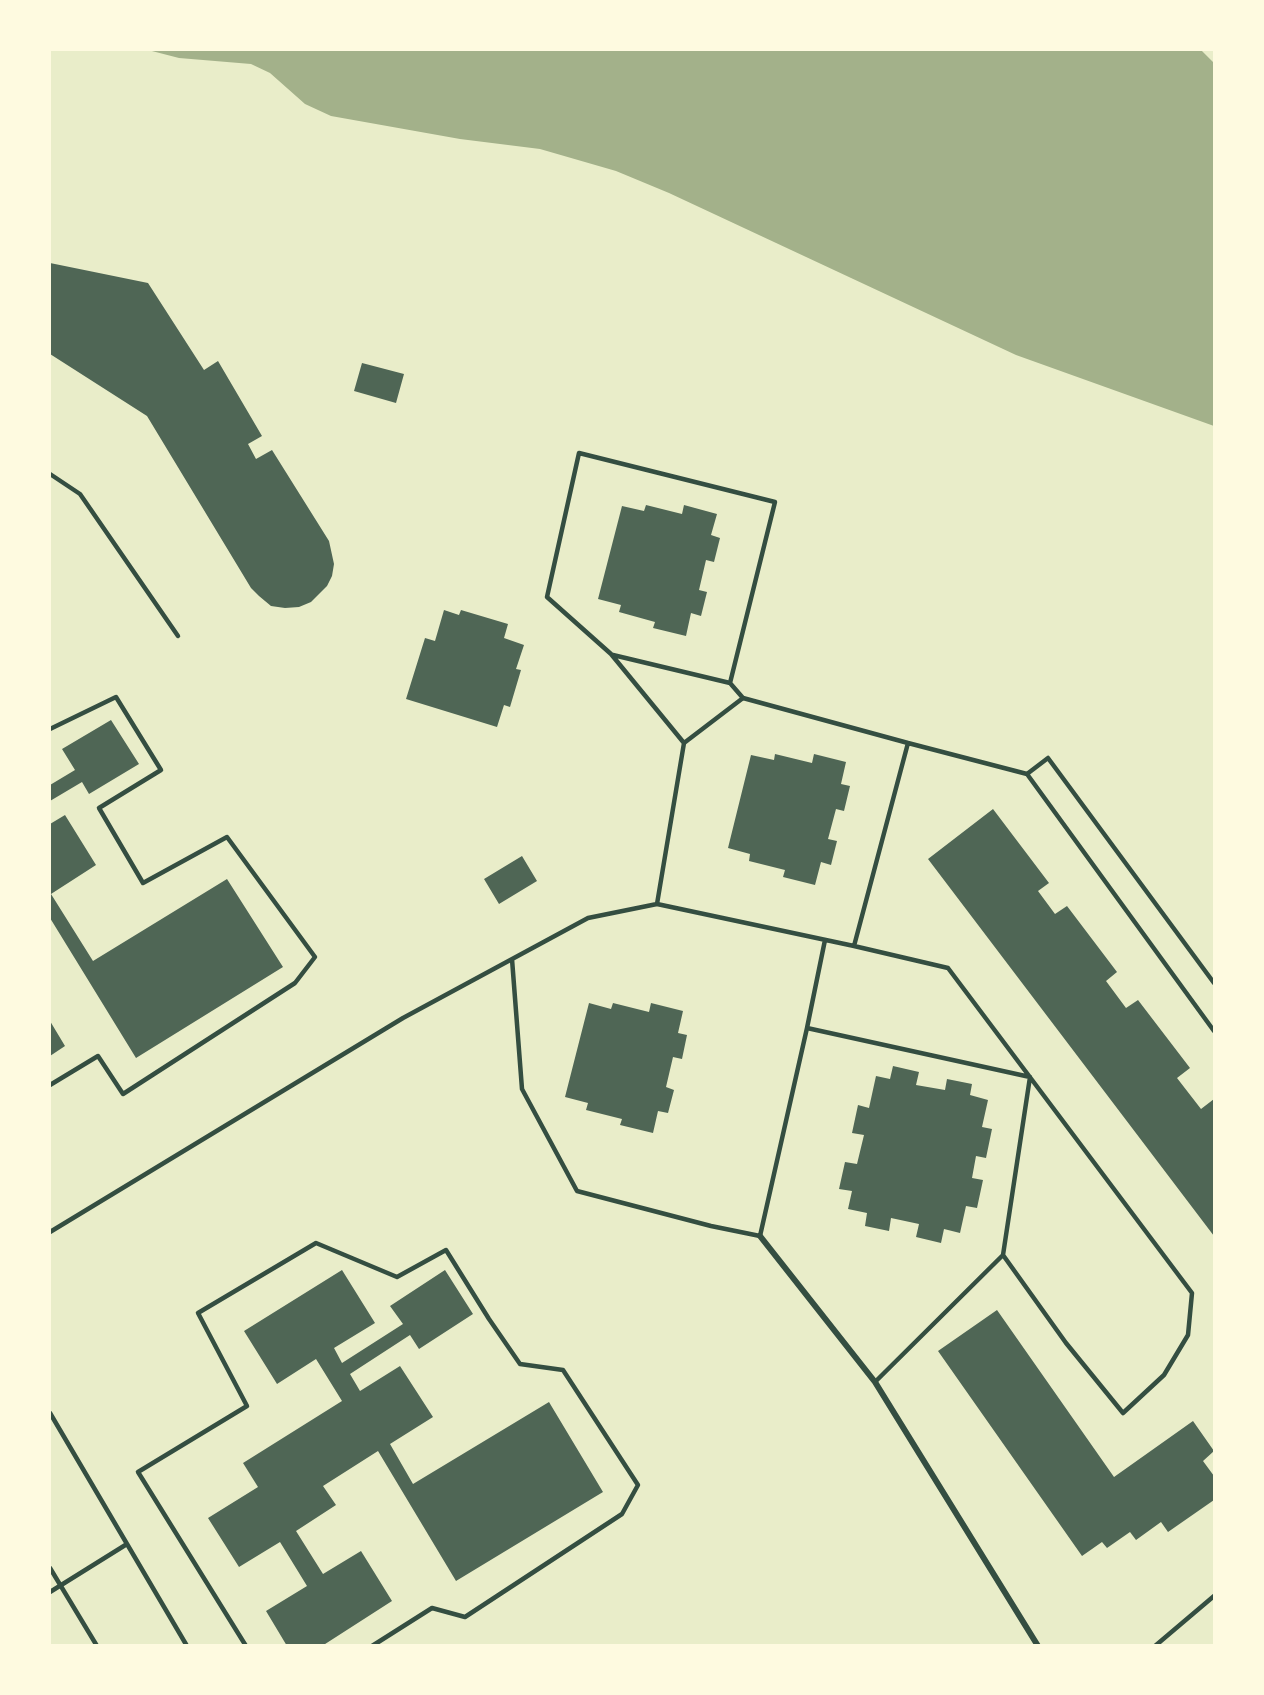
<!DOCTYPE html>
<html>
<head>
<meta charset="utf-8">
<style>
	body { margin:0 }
	#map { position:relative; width:1264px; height:1695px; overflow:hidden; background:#e9edc9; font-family:"Noto Sans",sans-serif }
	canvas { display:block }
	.frame { position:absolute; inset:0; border:51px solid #fefae0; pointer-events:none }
</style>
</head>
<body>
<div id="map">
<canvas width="1264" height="1695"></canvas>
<div class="frame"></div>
</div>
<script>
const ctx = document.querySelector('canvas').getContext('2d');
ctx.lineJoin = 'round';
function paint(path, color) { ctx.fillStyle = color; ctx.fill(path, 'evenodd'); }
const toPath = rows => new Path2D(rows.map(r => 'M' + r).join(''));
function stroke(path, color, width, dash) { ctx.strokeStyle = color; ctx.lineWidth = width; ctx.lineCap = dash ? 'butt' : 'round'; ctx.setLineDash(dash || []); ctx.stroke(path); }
const water = toPath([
	[148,50,1201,50,1214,63,1214,426,1016,355,669,193,616,171,540,149,460,139,331,116,305,104,270,73,251,64,179,58]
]);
const building = toPath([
	[50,263,148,283,204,370,218,361,262,436,248,444,256,459,272,450,329,541,334,564,332,576,327,586,311,602,299,607,285,608,271,606,259,596,251,588,147,416,50,354],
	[362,363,404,374,396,403,354,391],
	[646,505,682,514,684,505,717,514,711,535,720,538,714,562,706,560,699,590,707,592,701,616,691,613,686,636,653,628,655,622,619,612,621,605,598,599,622,506,644,511],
	[444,610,459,615,461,610,508,624,504,638,524,645,516,669,521,670,510,707,504,705,497,727,406,699,425,638,435,641],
	[111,720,139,764,89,794,82,782,50,801,50,785,75,770,62,749],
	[775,754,812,763,814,754,846,762,841,784,850,786,844,811,836,809,828,839,837,841,831,865,821,862,815,885,783,877,785,870,749,861,750,854,728,848,751,755,774,760],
	[993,809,1049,883,1038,891,1055,914,1067,906,1117,972,1106,981,1126,1008,1138,1000,1190,1068,1177,1078,1201,1109,1214,1099,1214,1236,928,859],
	[65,815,96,865,51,894,93,961,227,879,283,967,136,1058,50,918,50,824],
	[522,856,537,881,499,904,484,879],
	[589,1003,611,1009,613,1003,649,1012,651,1003,683,1011,678,1033,687,1035,682,1059,673,1057,666,1087,674,1090,668,1113,658,1111,653,1133,620,1125,622,1119,586,1110,588,1103,565,1097],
	[50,1021,65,1046,50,1056],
	[893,1066,919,1072,916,1085,945,1090,947,1079,972,1084,970,1095,988,1100,982,1127,992,1129,986,1158,976,1156,972,1178,983,1180,977,1208,966,1206,960,1233,944,1229,941,1243,916,1237,919,1224,891,1218,889,1231,865,1226,867,1213,848,1209,852,1191,839,1189,845,1162,857,1164,864,1135,852,1133,858,1105,869,1108,876,1076,890,1079],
	[342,1270,375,1323,334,1348,342,1363,403,1324,390,1306,445,1270,473,1314,419,1349,410,1335,350,1374,360,1391,400,1366,433,1417,390,1444,413,1484,549,1402,603,1492,456,1581,378,1451,323,1486,336,1505,296,1531,323,1574,361,1551,392,1601,322,1646,287,1646,266,1611,307,1586,280,1542,239,1567,208,1518,258,1487,243,1463,342,1401,316,1359,277,1384,244,1331],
	[997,1310,1114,1477,1193,1421,1214,1451,1203,1461,1214,1476,1214,1500,1168,1532,1161,1522,1136,1540,1130,1532,1107,1548,1102,1542,1082,1556,938,1351]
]);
const service = toPath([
	[50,474,80,494,178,636],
	[613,655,730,683],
	[50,729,116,697,161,770,99,808,143,883,227,837,315,957,295,983,123,1094,98,1056,50,1085],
	[684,743,611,654,547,597,579,453,775,502,730,683,743,698],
	[908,743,1027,774,1214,1031],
	[1027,774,1048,758,1214,983],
	[854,946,948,968,1192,1293,1188,1335,1164,1375,1123,1413,1066,1343,1003,1255],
	[512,959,522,1089,577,1191,711,1226,760,1236,807,1028,1030,1077,1003,1255,875,1382],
	[807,1028,825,940],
	[50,1232,403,1018,588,918,657,904,684,743,743,698,908,743,854,946,657,904],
	[50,1413,187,1646],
	[50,1568,97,1646],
	[50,1592,127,1544],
	[246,1646,138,1472,247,1406,198,1313,316,1243,397,1277,446,1250,489,1319,520,1364,563,1370,638,1485,622,1514,465,1617,432,1608,372,1646],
	[1155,1646,1214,1596]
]);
const minor = toPath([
	[760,1236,875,1382,1038,1646]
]);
paint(water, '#a3b18a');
paint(building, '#4f6655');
stroke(service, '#344e41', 4.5);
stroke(minor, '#344e41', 6);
</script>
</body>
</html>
